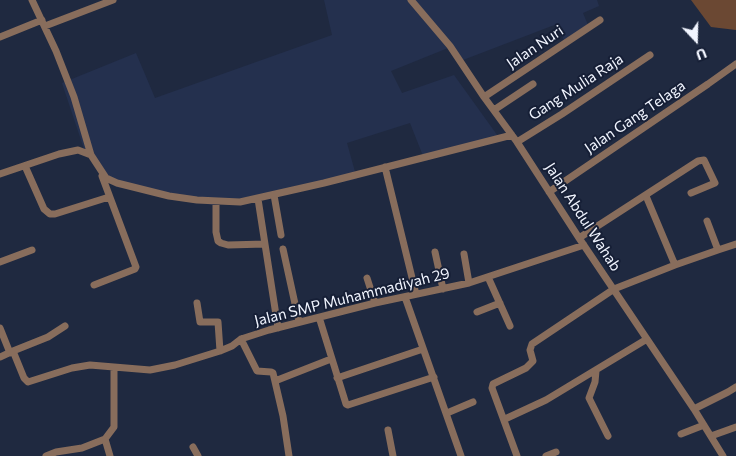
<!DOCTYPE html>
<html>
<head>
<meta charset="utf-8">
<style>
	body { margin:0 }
	#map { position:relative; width:736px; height:456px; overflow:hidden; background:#1f2940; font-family:Commissioner,sans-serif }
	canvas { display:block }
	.north { position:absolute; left:671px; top:15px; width:50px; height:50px; -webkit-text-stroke:4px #161f36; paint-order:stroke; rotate:159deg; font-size:14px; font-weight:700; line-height:20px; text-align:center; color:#f1f5ff }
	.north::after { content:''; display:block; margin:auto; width:18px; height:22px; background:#f1f5ff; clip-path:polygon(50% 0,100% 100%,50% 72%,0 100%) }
</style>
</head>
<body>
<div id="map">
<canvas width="736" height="456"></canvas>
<div class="north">U</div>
</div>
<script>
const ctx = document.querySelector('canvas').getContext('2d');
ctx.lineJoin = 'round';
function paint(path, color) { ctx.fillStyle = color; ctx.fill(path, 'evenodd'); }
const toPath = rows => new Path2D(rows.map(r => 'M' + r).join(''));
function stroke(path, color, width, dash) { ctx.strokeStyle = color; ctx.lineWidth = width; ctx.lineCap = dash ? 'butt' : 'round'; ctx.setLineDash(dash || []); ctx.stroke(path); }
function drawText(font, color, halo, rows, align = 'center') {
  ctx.font = font + ' Commissioner,sans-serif'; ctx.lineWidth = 4; ctx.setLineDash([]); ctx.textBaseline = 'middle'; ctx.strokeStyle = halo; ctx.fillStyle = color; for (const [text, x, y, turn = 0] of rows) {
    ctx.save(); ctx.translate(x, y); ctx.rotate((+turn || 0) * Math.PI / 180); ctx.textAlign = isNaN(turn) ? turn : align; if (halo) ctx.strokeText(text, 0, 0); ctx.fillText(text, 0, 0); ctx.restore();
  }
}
const built = toPath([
	[324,0,597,0,599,6,583,13,590,30,566,45,557,24,463,60,453,46,391,71,402,93,454,75,500,139,425,161,410,123,347,143,357,179,266,198,212,205,116,187,84,149,62,83,136,53,155,98,332,35]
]);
const green = toPath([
	[691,0,736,0,736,30,711,27]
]);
const minor = toPath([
	[32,0,56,51,74,97,91,155],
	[411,0,450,46,484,97,517,142,579,238,694,409,723,456],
	[45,26,113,0],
	[0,37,42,20],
	[484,97,600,20],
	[494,110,533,84],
	[517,142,562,114,650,55],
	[25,166,44,209,50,214,55,214,109,197],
	[385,167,416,294],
	[0,174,59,154,78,150,91,155,106,178,117,183,169,196,197,200,240,202,324,183,512,135],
	[549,192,708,84,736,64],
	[274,195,281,235],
	[258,199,278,328],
	[216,201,216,232,218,241,221,243,228,245,265,244],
	[579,238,698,161,704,160,715,183,691,193],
	[283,249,299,322],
	[718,250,736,244],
	[435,252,443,289],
	[464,254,469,283],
	[0,262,32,250],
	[675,265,718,250,707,221],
	[488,277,510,326],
	[367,278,375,303],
	[94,285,135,269,136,267,102,176],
	[405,297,461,456],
	[197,303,200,322,218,322,220,351],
	[477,312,500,303],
	[319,317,346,404,348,405,434,377],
	[0,328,10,353],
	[241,339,257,371,271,372,273,373,283,416,289,456],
	[13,351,48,337,65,326],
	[0,357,13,351,24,378,28,382,72,368,90,365,150,370,175,365,220,351,232,346,241,339,269,330,375,303,469,283,584,245],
	[596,371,595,382,589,398,608,436],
	[337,378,423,349],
	[275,381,331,359],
	[694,409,728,392,736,387],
	[447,413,473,402],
	[505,419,546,400,647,339],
	[388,430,393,456],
	[681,434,704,425],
	[711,436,736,427],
	[193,447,198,456],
	[46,456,56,452,82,448,105,439],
	[110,456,105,439,114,427,114,367],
	[517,456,492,388,493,384,526,368,533,361,530,350,532,344,614,289,675,265,646,196],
	[546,456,556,452]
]);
const streetNames = [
	["Jalan Nuri",535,47,-34],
	["Gang Mulia Raja",576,87,-33],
	["Jalan Gang Telaga",635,117,-34],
	["Jalan Abdul Wahab",583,217,57],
	["Jalan SMP Muhammadiyah 29",352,297,-14]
];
paint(built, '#24304e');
paint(green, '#6b4833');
stroke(minor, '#886d5c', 7);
drawText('15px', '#f1f5ff', '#161f36', streetNames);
</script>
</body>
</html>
